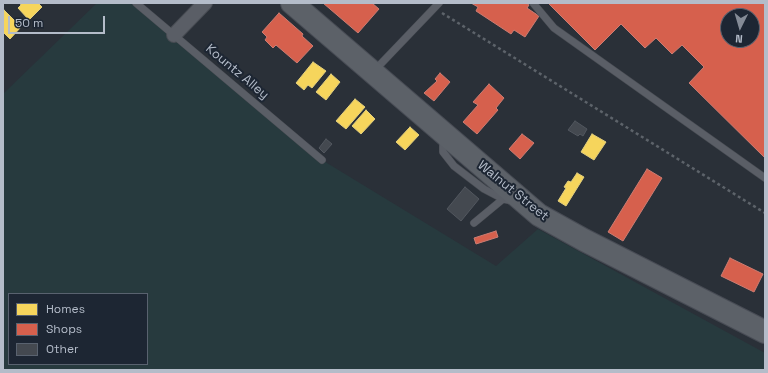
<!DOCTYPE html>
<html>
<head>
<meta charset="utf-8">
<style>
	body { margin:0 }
	#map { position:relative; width:768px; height:373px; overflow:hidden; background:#2a3038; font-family:"Space Grotesk",sans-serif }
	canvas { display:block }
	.frame { position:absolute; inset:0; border:4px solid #b4bcc9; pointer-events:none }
	.legend { position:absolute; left:8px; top:293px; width:140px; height:72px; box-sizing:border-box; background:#1d2633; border:1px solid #59626f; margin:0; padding:5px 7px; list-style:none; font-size:12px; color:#b4bcc9 }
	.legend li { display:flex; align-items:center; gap:8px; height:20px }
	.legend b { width:20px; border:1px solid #59626f }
	.north { position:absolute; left:720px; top:8px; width:40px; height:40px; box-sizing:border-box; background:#1d2633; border:1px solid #59626f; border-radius:50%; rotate:185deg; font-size:11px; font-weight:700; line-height:16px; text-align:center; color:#b4bcc9 }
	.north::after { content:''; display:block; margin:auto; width:14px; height:18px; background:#848b96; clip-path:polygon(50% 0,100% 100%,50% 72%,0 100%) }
	.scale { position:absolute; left:8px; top:16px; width:97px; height:18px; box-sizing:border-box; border:2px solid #b4bcc9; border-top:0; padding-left:5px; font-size:12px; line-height:14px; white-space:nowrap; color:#b4bcc9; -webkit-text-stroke:3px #1d2633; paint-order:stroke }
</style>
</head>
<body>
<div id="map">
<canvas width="768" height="373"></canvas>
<div class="frame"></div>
<ul class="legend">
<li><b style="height:11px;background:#f6d55c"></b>Homes</li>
<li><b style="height:11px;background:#d6604d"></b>Shops</li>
<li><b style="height:11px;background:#444950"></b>Other</li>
</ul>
<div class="north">N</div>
<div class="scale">50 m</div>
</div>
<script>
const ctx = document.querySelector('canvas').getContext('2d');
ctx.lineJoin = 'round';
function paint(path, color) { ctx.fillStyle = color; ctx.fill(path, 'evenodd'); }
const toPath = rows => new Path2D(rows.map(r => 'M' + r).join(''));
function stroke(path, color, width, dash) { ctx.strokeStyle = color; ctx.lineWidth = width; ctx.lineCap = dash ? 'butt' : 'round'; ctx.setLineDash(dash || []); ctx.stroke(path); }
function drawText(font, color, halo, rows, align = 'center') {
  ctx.font = font + ' "Space Grotesk",sans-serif'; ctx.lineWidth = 4; ctx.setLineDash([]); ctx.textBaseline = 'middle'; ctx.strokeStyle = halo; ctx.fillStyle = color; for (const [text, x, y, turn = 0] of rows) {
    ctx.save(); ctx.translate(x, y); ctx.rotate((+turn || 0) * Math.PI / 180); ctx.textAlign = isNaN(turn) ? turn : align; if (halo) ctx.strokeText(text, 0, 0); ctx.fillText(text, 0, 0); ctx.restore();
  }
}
const green = toPath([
	[97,3,136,3,322,160,496,266,538,229,765,353,765,370,3,370,3,94],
	[9,294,147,294,147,364,9,364]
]);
const homes = toPath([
	[20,3,38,3,42,7,29,20,18,8,21,5,20,3],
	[4,10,21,27,10,39,3,32,4,10],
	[313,62,326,71,312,88,308,85,304,90,296,83,313,62],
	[331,74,340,82,326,100,316,92,331,74],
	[355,99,365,107,346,129,336,121,355,99],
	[366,110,375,119,361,134,352,126,366,110],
	[410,127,419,135,405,150,396,142,410,127],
	[592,134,606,142,594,160,581,152,592,134],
	[577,173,584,177,566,206,558,201,566,188,564,187,568,181,571,182,577,173]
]);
const shops = toPath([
	[323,3,372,3,379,9,358,33,323,3],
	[471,3,526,3,529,5,527,8,539,16,525,37,514,30,511,34,476,11,478,7,471,3],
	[548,3,765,3,765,158,689,83,704,67,682,45,672,54,656,38,645,48,621,24,595,50,548,3],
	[728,16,752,16,752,40,728,40,728,16],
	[279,13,303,34,302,36,313,46,297,63,276,45,273,48,265,40,267,37,262,32,279,13],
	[440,73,450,82,434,101,424,93,437,81,435,79,440,73],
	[489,84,504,98,496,108,498,110,477,134,463,122,478,105,473,102,489,84],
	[522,134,534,143,520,159,509,149,522,134],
	[647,169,662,178,623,241,608,232,647,169],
	[496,231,498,237,476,244,474,238,496,231],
	[730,258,763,274,754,292,721,276,730,258]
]);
const building = toPath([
	[575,121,587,129,583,136,580,134,578,136,568,130,575,121],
	[326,139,332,144,324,153,319,148,326,139],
	[465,187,479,199,461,221,447,209,465,187]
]);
const path = toPath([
	[442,13,765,213]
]);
const lane = toPath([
	[136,3,322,160],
	[533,3,554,28,765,178],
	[374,71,439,3],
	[443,139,443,152,454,166,484,189,503,199,513,201],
	[474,223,503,199]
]);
const street = toPath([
	[174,35,205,3]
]);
const primary = toPath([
	[292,3,539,215,584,240,765,332]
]);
const streetNames = [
	["Kountz Alley",237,72,40],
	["Walnut Street",513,191,39]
];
paint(green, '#273a3e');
paint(homes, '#f6d55c');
stroke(homes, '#e2ce7d', 1);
paint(shops, '#d6604d');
stroke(shops, '#cc7c72', 1);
paint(building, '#444950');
stroke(building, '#52575f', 1);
stroke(lane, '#484c53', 8);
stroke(street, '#484c53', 16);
stroke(primary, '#484c55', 24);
stroke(path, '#5d636a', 2.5, [3, 3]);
stroke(lane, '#5a5e66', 7);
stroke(street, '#5a5e66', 14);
stroke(primary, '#5c6168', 22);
drawText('13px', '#b4bcc9', '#1d2633', streetNames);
</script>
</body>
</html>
